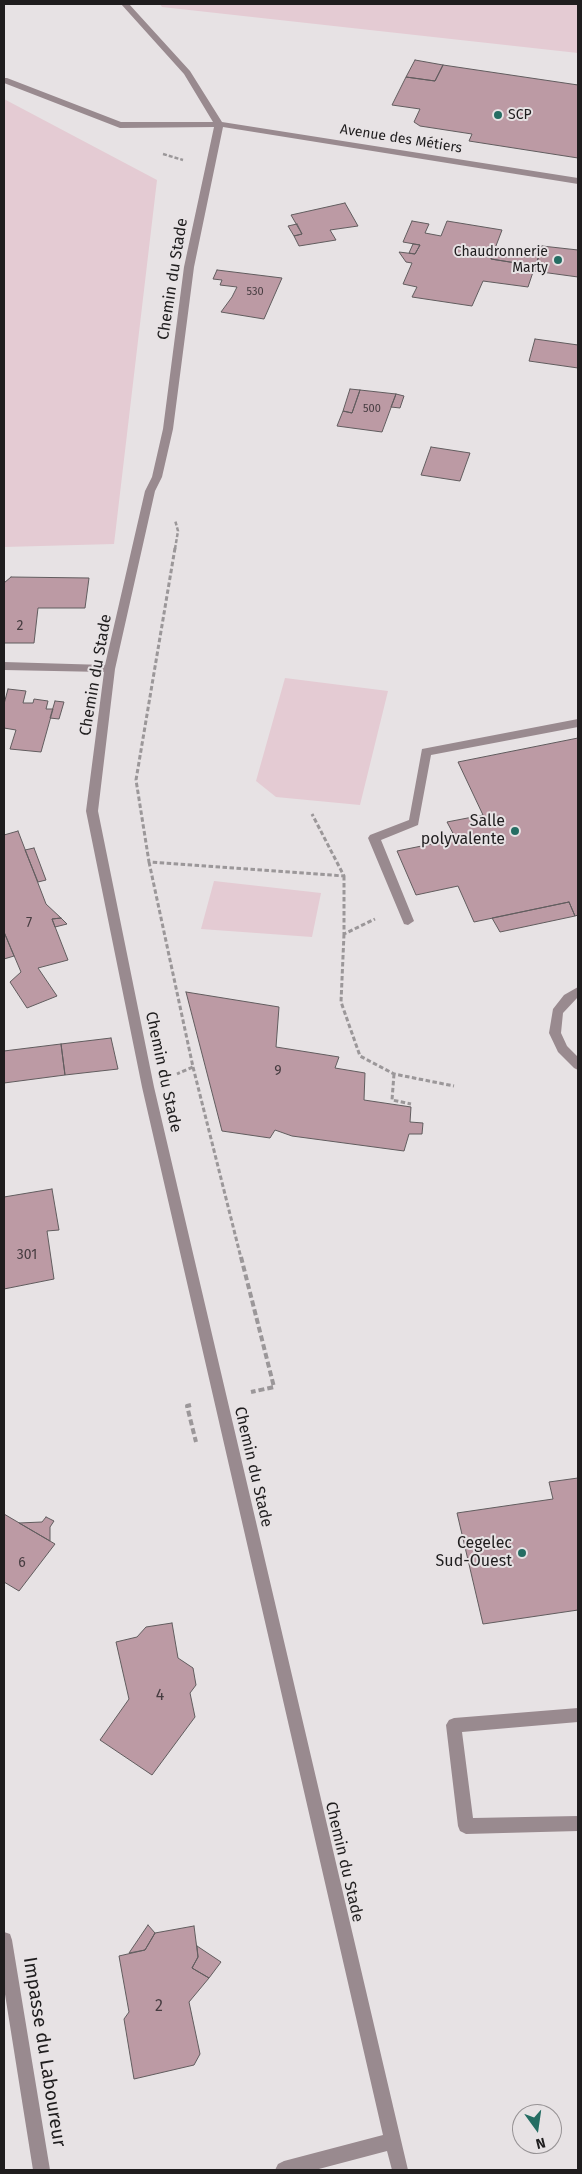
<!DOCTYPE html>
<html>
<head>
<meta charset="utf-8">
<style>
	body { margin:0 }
	#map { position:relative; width:582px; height:2174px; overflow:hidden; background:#e7e2e4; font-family:"Fira Sans",sans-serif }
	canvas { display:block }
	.frame { position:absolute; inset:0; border:5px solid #1f1d1e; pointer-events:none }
	.north { position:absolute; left:512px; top:2104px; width:50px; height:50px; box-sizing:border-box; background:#e7e2e4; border:1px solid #979395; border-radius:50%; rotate:166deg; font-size:14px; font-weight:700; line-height:20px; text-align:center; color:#1f1d1e }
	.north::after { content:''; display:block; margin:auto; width:18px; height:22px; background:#256d63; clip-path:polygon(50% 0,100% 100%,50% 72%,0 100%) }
</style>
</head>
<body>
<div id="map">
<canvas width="582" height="2174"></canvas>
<div class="frame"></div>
<div class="north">N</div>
</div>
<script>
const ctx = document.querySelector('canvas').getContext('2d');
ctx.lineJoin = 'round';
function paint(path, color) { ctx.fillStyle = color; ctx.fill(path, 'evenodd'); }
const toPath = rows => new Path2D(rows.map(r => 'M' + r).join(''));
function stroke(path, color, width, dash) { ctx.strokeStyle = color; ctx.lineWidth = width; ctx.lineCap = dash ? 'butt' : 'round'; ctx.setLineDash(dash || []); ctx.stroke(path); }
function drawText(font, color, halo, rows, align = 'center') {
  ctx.font = font + ' "Fira Sans",sans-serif'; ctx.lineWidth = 4; ctx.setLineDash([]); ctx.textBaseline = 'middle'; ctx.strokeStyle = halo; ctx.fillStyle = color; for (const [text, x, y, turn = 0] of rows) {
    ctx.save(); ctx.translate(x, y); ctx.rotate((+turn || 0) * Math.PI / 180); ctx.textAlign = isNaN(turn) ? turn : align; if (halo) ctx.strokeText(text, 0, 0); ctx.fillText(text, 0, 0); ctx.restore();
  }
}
const green = toPath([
	[160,4,578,4,578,53,162,7],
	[4,99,157,180,114,544,4,547],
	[285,678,388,691,360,805,276,797,256,781],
	[214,881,321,893,312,937,201,929]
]);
const building = toPath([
	[415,60,443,65,435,81,406,77,415,60],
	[443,65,578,85,578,158,469,141,472,134,420,126,414,122,420,109,392,105,406,77,435,81,443,65],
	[345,203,358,226,330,230,336,240,299,246,294,236,302,234,291,215,345,203],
	[412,221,429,224,425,233,441,236,447,221,502,230,491,259,535,266,528,287,483,281,472,306,412,297,417,287,403,284,412,263,406,262,399,252,415,254,420,245,403,242,412,221],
	[297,224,302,234,294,236,288,226,297,224],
	[413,244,420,245,415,254,409,253,413,244],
	[542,246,578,250,578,277,534,271,542,246],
	[495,247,540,254,535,266,491,259,495,247],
	[217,270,282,278,264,319,221,312,232,297,237,287,220,285,222,280,213,279,217,270],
	[535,339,578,345,578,368,529,361,535,339],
	[350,389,360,390,352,413,343,411,350,389],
	[360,390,396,394,382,432,337,426,343,411,352,413,360,390],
	[396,394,404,396,400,408,391,407,396,394],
	[431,447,470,453,460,481,421,475,431,447],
	[11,577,89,578,85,608,38,608,34,643,4,643,4,583,11,577],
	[8,689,26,691,23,703,33,703,34,699,48,701,46,709,53,709,41,752,10,749,16,730,4,728,4,704,8,689],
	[55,701,64,702,59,719,50,718,55,701],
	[578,738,578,915,575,916,569,902,474,922,458,886,416,895,397,851,456,839,447,822,483,815,458,762,578,738],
	[18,831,46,904,61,918,52,919,68,960,38,968,57,996,27,1008,10,982,21,972,4,932,4,835,18,831],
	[34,848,46,880,38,882,25,850,34,848],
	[569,902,575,916,500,932,492,918,569,902],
	[61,918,67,924,55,927,52,919,61,918],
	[4,932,14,956,4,959,4,932],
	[186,992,279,1007,276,1047,339,1057,335,1068,365,1073,364,1100,411,1107,410,1122,423,1123,422,1134,409,1134,404,1151,292,1136,275,1130,270,1138,222,1131,186,992],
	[111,1038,118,1069,65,1075,61,1044,111,1038],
	[61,1044,65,1075,4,1083,4,1051,61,1044],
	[52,1189,59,1230,47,1231,54,1279,4,1289,4,1197,52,1189],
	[578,1478,578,1610,483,1624,457,1513,553,1499,549,1482,578,1478],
	[4,1514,55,1544,19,1591,4,1582,4,1514],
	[46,1517,54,1521,50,1527,50,1541,19,1523,42,1522,46,1517],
	[172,1623,178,1658,193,1668,196,1685,190,1693,195,1717,152,1775,100,1740,129,1699,116,1642,137,1637,146,1627,172,1623],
	[148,1925,155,1933,145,1950,129,1953,148,1925],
	[194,1926,198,1957,192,1968,209,1978,189,2002,200,2054,194,2065,134,2079,124,2019,129,2012,119,1956,145,1950,155,1933,194,1926],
	[197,1946,221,1962,209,1978,192,1968,198,1957,197,1946]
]);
const pathFar2 = toPath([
	[163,154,183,160],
	[175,549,178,531,175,520]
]);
const pathFar1 = toPath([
	[175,548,136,780,149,862,344,876,312,814],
	[149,862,193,1067,177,1074],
	[344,876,344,934,375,919],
	[344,934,341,1002,360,1056,394,1074,454,1086],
	[193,1067,241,1258],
	[394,1074,392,1100,411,1104]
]);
const path = toPath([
	[241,1257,274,1387,251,1392],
	[191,1405,187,1406,196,1442]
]);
const minor = toPath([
	[121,4,129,4,190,71,222,122,578,178,578,184,223,127,194,267,173,429,162,477,155,491,115,669,98,811,154,1087,408,2170,392,2170,387,2151,315,2170,275,2170,278,2164,284,2161,383,2135,142,1087,86,811,104,672,4,670,4,662,105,665,145,491,152,477,163,429,184,267,214,127,120,128,4,83,4,78,7,78,121,122,213,122,184,74,121,4],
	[578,719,578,727,431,755,418,825,381,840,414,921,408,925,404,924,368,838,370,835,409,820,422,749,578,719],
	[578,987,578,997,563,1013,561,1033,567,1046,578,1057,578,1070,574,1068,558,1052,549,1033,553,1009,564,995,578,987],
	[578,1708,578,1722,462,1732,473,1818,578,1816,578,1831,466,1834,460,1831,458,1826,446,1725,449,1720,454,1718,578,1708],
	[4,1932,10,1934,12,1940,50,2170,33,2170,4,1988,4,1932]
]);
const markers = [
	[498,115,5,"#256d63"],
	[558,260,5,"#256d63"],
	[515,831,5,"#256d63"],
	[522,1553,5,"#256d63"]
];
const farNumbernames = [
	["530",255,292],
	["500",372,409]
];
const farPoinames = [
	["SCP",508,115],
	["Chaudronnerie",548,252,"right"],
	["Marty",548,268,"right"]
];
const farStreetnames = [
	["Avenue des Métiers",401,139,9]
];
const numberNames = [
	["2",20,626],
	["7",29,923],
	["9",278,1071],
	["301",27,1255],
	["6",22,1563]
];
const streetNames = [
	["Chemin du Stade",173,279,-81],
	["Chemin du Stade",96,675,-80],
	["Chemin du Stade",163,1072,78],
	["Chemin du Stade",253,1467,77],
	["Chemin du Stade",344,1862,77]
];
const poiNames = [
	["Salle",505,822],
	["polyvalente",505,840],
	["Cegelec",512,1544],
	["Sud-Ouest",512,1562]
];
const nearNumbernames = [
	["4",160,1696],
	["2",159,2007]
];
const nearStreetnames = [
	["Impasse du Laboureur",44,2052,81]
];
paint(green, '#e4cbd3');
paint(building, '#bc9aa4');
stroke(building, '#615c5e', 1);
stroke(pathFar2, '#9b9799', 2.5, [4, 2]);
stroke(pathFar1, '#9b9799', 3, [4.5, 2.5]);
stroke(path, '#9b9799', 4, [6, 3]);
paint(minor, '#998a8f');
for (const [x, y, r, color] of markers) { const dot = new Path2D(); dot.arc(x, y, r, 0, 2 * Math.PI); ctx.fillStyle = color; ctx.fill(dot); stroke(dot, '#e7e2e4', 2); }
drawText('11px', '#463c40', null, farNumbernames);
drawText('14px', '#1f1d1e', '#e7e2e4', farPoinames, 'left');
drawText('14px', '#1f1d1e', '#e7e2e4', farStreetnames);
drawText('14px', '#463c40', null, numberNames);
drawText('16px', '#1f1d1e', '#e7e2e4', streetNames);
drawText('16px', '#1f1d1e', '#e7e2e4', poiNames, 'right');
drawText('16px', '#463c40', null, nearNumbernames);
drawText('19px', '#1f1d1e', '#e7e2e4', nearStreetnames);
</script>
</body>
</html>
